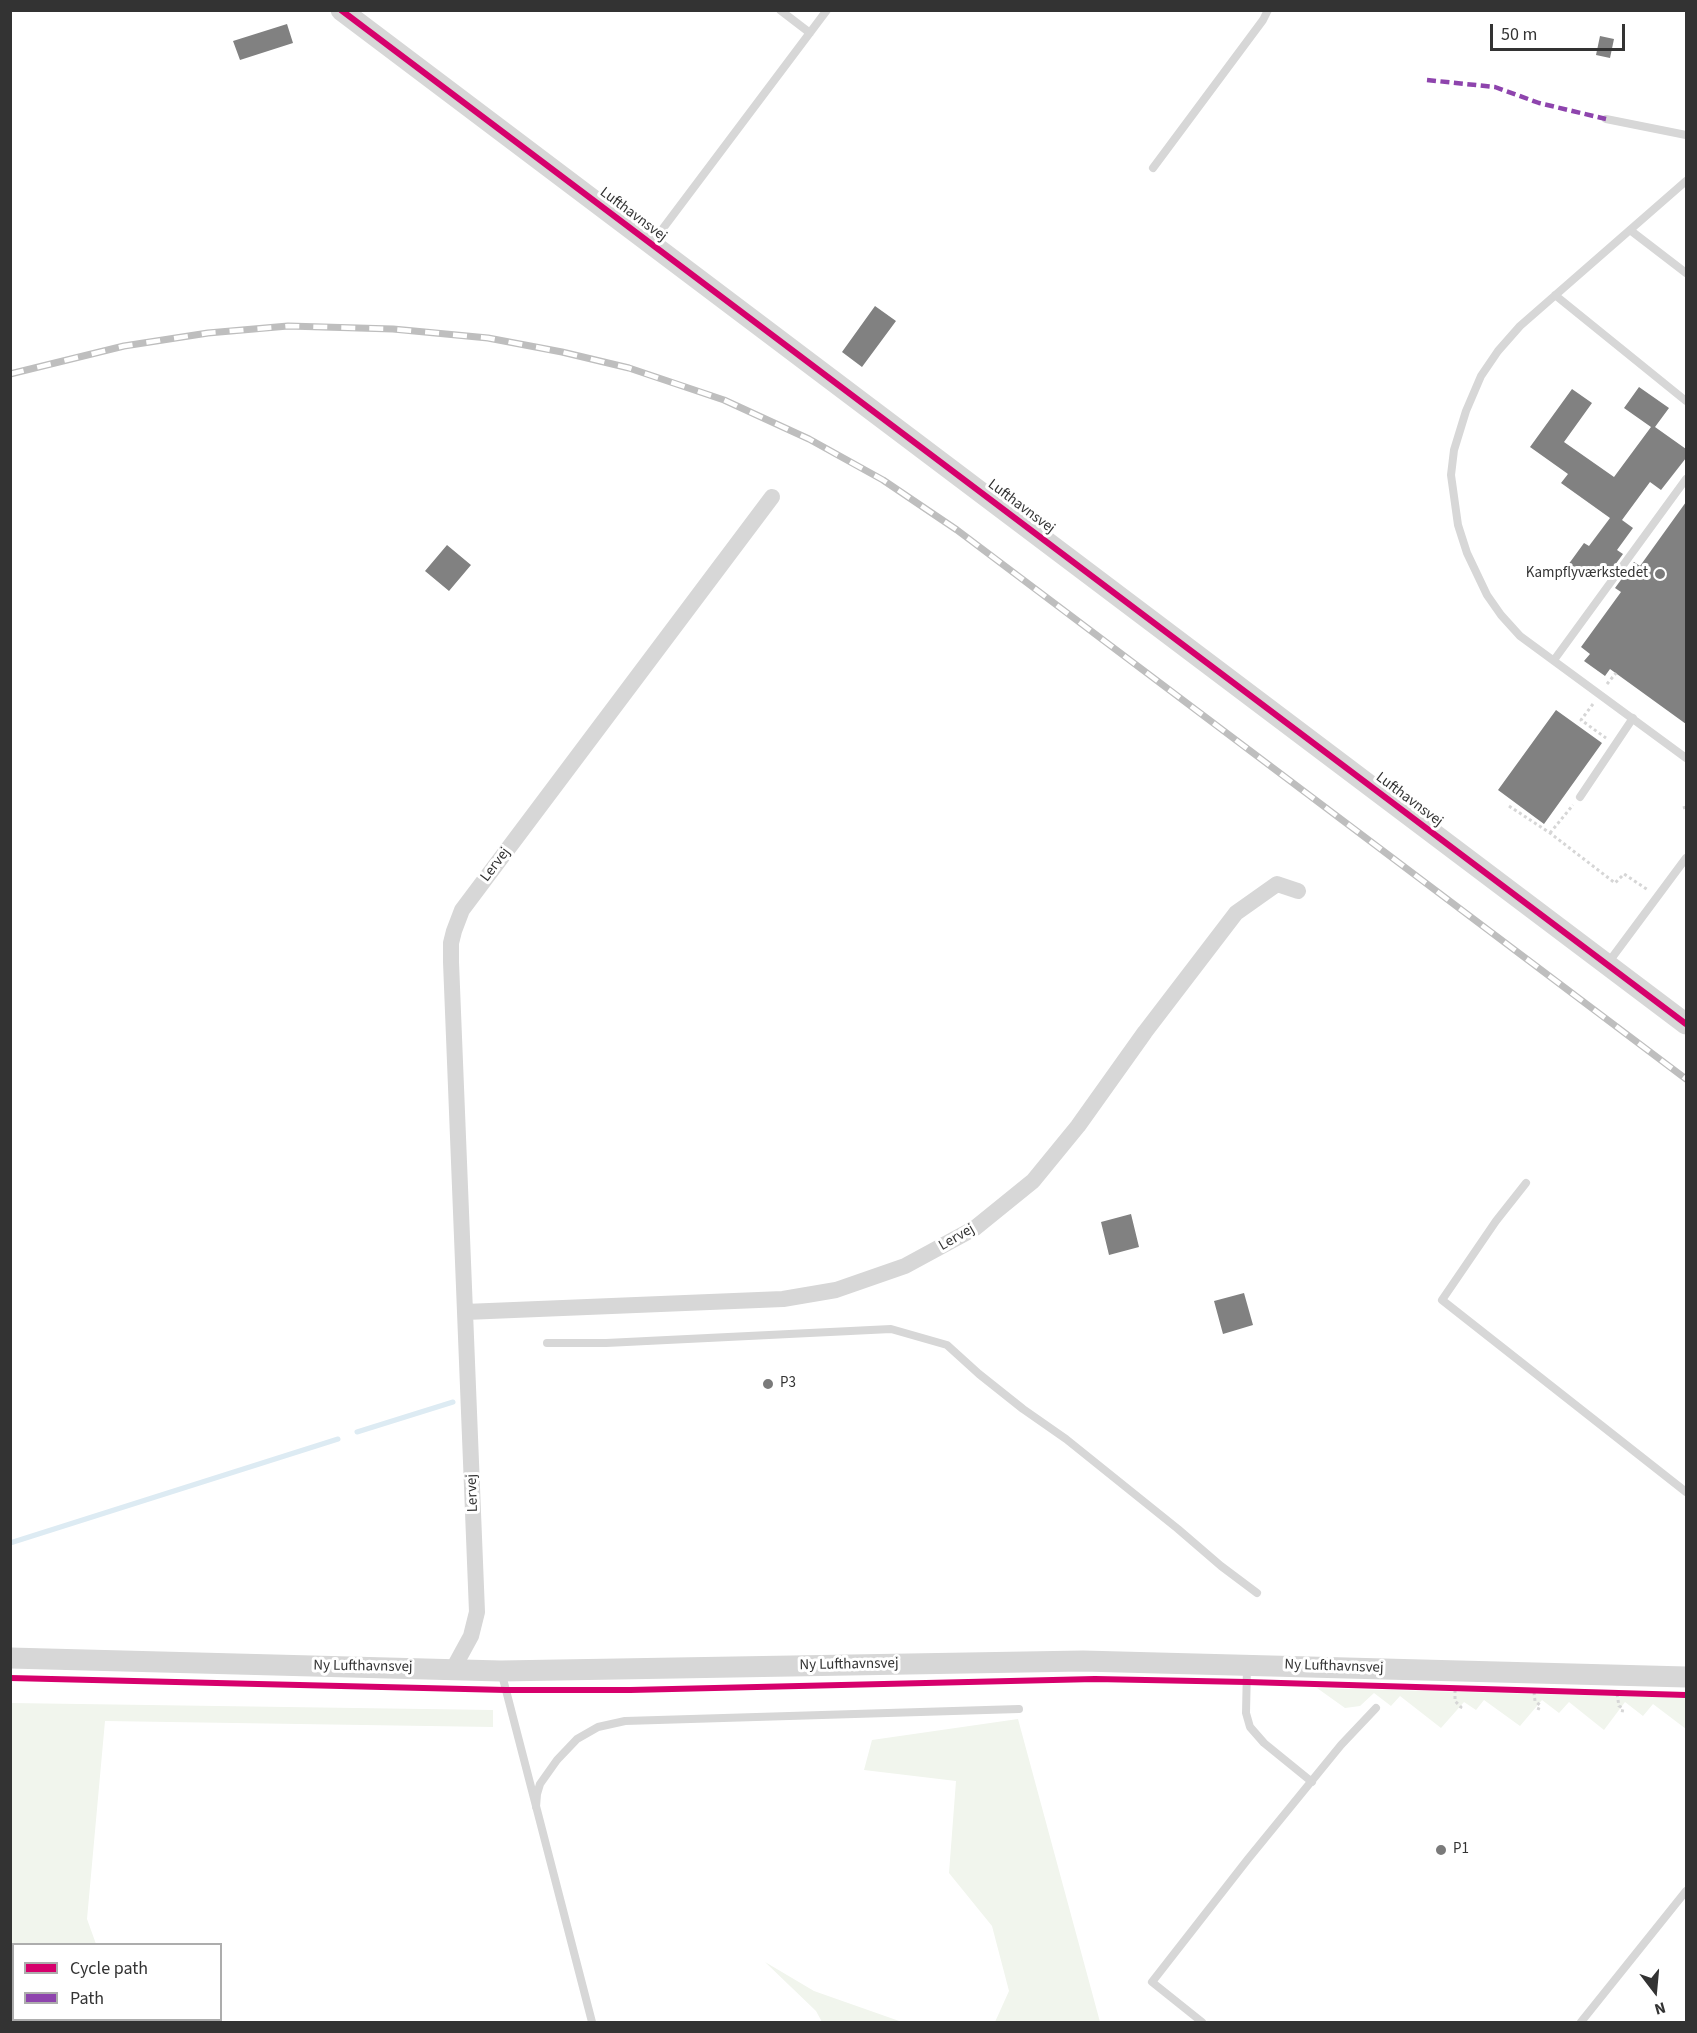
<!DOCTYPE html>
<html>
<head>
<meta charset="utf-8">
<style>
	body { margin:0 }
	#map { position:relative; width:1697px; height:2033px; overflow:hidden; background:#fff; font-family:"Source Sans 3",sans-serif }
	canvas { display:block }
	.frame { position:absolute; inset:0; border:12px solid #333; pointer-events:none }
	.legend { position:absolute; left:12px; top:1943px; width:210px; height:78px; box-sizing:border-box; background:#fff; border:2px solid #adadad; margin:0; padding:8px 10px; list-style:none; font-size:18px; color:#333 }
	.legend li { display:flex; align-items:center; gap:12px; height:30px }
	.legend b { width:30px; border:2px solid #adadad }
	.north { position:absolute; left:1625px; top:1961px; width:60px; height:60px; -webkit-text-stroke:4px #fff; paint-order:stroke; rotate:164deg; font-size:16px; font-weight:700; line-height:24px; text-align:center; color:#333 }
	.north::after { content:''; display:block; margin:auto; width:21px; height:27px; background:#333; clip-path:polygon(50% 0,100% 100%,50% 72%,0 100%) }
	.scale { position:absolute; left:1490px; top:24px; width:135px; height:27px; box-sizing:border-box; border:3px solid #333; border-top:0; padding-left:8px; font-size:18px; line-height:21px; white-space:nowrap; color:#333; -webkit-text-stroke:4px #fff; paint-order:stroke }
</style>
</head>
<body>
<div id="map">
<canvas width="1697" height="2033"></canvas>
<div class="frame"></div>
<ul class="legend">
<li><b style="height:8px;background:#d6006c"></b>Cycle path</li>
<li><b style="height:8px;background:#8e44ad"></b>Path</li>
</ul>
<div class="north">N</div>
<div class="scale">50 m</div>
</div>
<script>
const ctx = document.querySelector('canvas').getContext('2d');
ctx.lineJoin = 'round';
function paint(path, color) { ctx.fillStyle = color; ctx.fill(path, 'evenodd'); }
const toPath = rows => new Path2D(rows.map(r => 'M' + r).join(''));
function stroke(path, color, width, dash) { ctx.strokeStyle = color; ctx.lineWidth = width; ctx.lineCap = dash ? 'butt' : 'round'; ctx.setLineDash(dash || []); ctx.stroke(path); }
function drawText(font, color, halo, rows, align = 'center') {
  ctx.font = font + ' "Source Sans 3",sans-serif'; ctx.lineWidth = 6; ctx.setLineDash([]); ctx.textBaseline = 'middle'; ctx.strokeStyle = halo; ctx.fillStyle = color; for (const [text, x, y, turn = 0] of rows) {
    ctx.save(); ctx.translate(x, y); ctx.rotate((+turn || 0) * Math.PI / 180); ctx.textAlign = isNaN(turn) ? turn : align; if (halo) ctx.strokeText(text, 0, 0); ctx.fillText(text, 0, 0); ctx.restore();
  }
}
const green = toPath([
	[1317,1688,1686,1698,1686,1729,1653,1704,1643,1716,1625,1702,1604,1730,1569,1702,1559,1713,1542,1700,1520,1726,1484,1700,1476,1710,1464,1702,1441,1728,1400,1696,1391,1706,1374,1693,1360,1706,1345,1708],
	[11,1703,493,1710,493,1727,105,1721,87,1919,96,1944,14,1944,14,2020,123,2020,125,2022,11,2022],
	[1018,1719,1100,2022,995,2022,1009,1991,992,1926,949,1873,956,1781,864,1770,872,1740],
	[765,1962,814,1991,902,2022,822,2022,816,2011]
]);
const stream = toPath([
	[357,1432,453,1402],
	[10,1543,338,1439]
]);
const building = toPath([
	[287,24,293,43,240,60,233,41],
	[1600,36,1614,39,1610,58,1596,55],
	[875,306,896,321,862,367,842,352],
	[1639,387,1669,408,1655,427,1686,449,1686,458,1661,490,1650,482,1622,520,1633,528,1617,550,1623,554,1604,580,1587,568,1581,575,1568,565,1584,543,1589,546,1610,518,1561,483,1568,474,1530,447,1572,389,1592,403,1564,442,1614,477,1651,427,1624,408],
	[1686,502,1686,724,1610,669,1605,676,1584,661,1590,654,1581,647,1621,592,1615,588,1634,562,1640,566],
	[447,545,471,565,449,591,425,571],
	[1556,710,1602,743,1544,824,1498,790],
	[1131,1214,1139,1247,1109,1255,1101,1222],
	[1244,1293,1253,1325,1223,1334,1214,1301]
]);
const path = toPath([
	[1607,684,1616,673],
	[1593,704,1581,720,1606,738],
	[1509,806,1550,833,1615,883,1624,874,1648,890],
	[1683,808,1686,807],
	[1550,833,1573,805],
	[1455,1690,1455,1701,1461,1707,1459,1711],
	[1534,1692,1535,1701,1540,1705,1538,1710],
	[1617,1694,1619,1706,1623,1708,1622,1713]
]);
const service = toPath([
	[780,10,810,33],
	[1606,119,1686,135],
	[1153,168,1263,20,1268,10],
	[1686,181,1520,326,1498,351,1481,376,1466,411,1454,450,1451,475,1458,525,1467,553,1487,595,1501,615,1520,636,1686,758],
	[1630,230,1686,273],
	[652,243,827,10],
	[1555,295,1686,401],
	[1554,660,1686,479],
	[1580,797,1633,718],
	[1608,963,1686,858],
	[1526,1183,1496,1221,1442,1300,1686,1492],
	[547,1343,606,1343,891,1329,947,1345,979,1374,1023,1409,1066,1439,1178,1529,1221,1566,1257,1593],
	[1247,1667,1246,1713,1250,1727,1264,1743,1312,1782],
	[501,1671,592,2022],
	[536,1807,537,1794,540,1784,557,1760,577,1739,598,1727,625,1721,1019,1709],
	[1202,2022,1152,1982,1248,1859,1341,1745,1376,1708],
	[1581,2022,1686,1891]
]);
const minor = toPath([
	[465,1312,783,1299,836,1290,905,1266,975,1228,1033,1181,1078,1126,1145,1032,1236,913,1277,884,1298,891],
	[453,1669,471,1636,477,1612,451,962,451,943,454,931,462,910,772,497]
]);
const tertiary = toPath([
	[341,10,1686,1024],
	[10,1658,501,1671,1083,1661,1686,1677]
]);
const rail = toPath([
	[10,374,124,346,208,333,288,326,393,329,488,338,562,352,629,368,724,400,809,439,883,480,957,530,1686,1079]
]);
const quiet = toPath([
	[1427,80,1495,87,1539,103,1606,119]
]);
const cycleway = toPath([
	[341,10,1686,1024],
	[10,1678,506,1690,630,1690,1095,1679,1247,1682,1686,1695]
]);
const markers = [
	[1660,574,6,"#7a7a7a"],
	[768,1384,6,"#7a7a7a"],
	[1441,1850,6,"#7a7a7a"]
];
const streetNames = [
	["Lufthavnsvej",633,215,37],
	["Lufthavnsvej",1021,507,37],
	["Lufthavnsvej",1409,800,37],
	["Lervej",496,865,-53],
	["Lervej",957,1238,-30],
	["Lervej",473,1493,-92],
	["Ny Lufthavnsvej",849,1665,-1],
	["Ny Lufthavnsvej",363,1667,1],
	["Ny Lufthavnsvej",1334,1667,2]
];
const poiNames = [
	["Kampflyværkstedet",1648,574,"right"],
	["P3",780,1384],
	["P1",1453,1850]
];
paint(green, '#f1f5ed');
stroke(stream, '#ddebf3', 5);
paint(building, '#818181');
stroke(path, '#d6d6d6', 3, [3, 3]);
stroke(service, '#d7d7d7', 8);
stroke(minor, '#d7d7d7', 16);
stroke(tertiary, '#d7d7d7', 21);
stroke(rail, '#bebebe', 7);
stroke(rail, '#fff', 4.5, [14]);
stroke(quiet, '#8e44ad', 4.5, [9, 4.5]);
stroke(cycleway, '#d6006c', 6);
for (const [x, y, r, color] of markers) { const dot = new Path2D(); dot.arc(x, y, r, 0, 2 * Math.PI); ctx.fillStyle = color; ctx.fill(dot); stroke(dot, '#fff', 2); }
drawText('15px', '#333', '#fff', streetNames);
drawText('15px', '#333', '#fff', poiNames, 'left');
</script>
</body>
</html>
